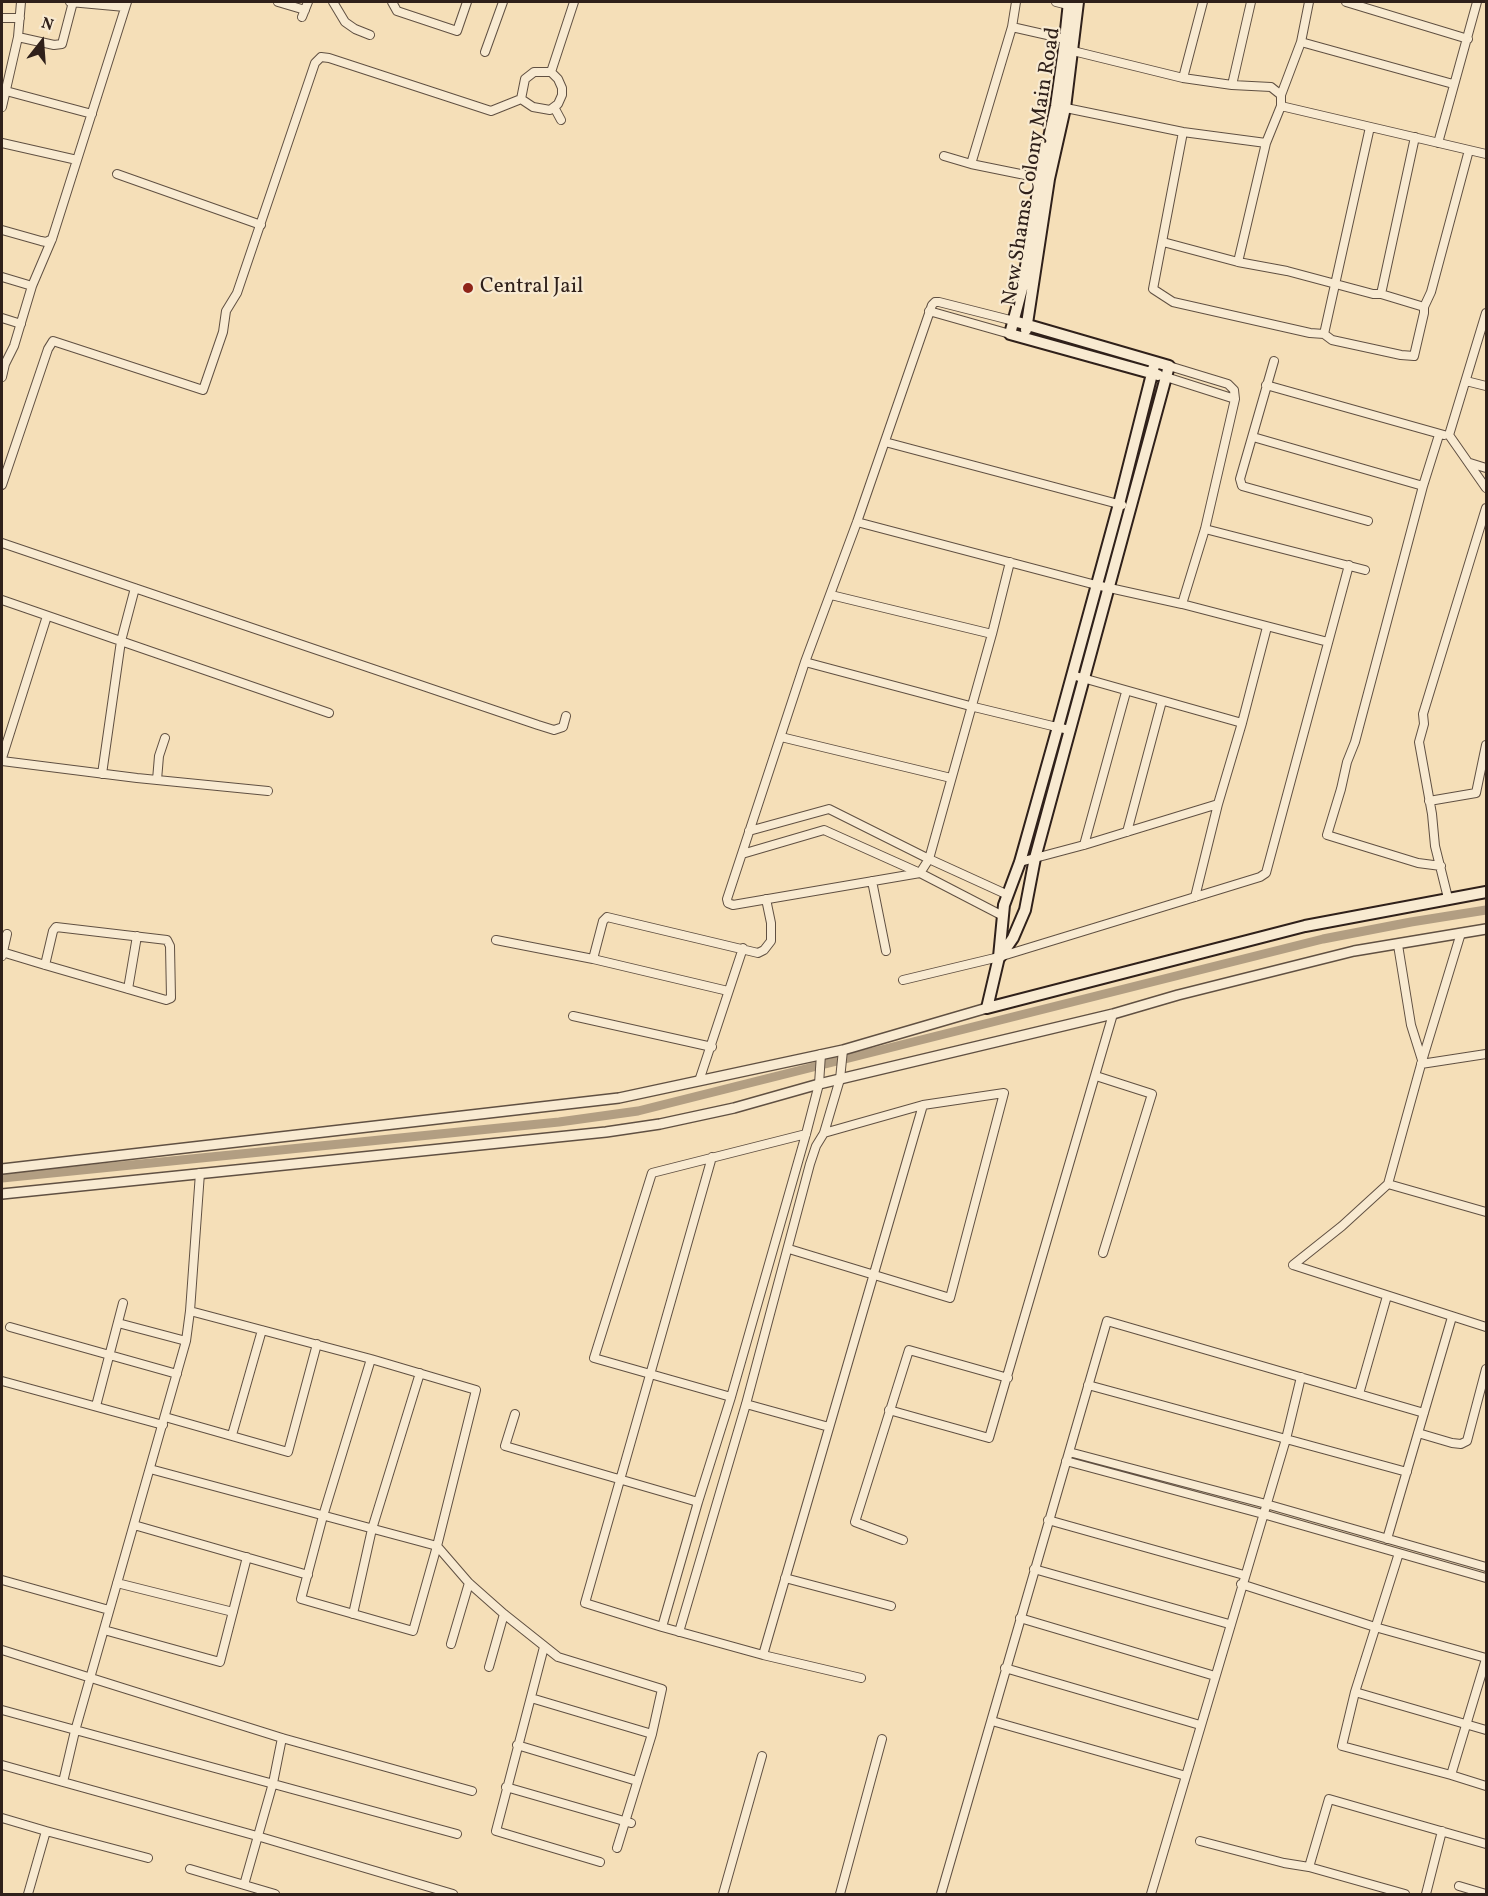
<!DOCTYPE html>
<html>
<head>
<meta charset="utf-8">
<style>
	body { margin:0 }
	#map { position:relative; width:1488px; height:1896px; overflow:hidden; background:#f5dfb8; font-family:Vollkorn,serif }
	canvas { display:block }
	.frame { position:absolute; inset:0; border:3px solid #2f201a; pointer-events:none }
	.north { position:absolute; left:12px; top:12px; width:60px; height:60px; -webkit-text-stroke:4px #f8ead1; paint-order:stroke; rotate:17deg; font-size:16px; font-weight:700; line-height:24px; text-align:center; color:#2f201a }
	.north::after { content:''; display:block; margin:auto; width:21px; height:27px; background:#2f201a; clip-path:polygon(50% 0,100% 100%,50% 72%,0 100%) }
</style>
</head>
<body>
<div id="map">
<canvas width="1488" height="1896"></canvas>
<div class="frame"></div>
<div class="north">N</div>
</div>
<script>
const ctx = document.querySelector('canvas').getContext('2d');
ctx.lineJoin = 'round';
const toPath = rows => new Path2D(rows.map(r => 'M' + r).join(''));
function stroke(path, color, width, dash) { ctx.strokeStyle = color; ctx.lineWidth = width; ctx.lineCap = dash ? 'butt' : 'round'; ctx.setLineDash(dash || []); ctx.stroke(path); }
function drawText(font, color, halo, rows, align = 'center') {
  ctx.font = font + ' Vollkorn,serif'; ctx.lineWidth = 4.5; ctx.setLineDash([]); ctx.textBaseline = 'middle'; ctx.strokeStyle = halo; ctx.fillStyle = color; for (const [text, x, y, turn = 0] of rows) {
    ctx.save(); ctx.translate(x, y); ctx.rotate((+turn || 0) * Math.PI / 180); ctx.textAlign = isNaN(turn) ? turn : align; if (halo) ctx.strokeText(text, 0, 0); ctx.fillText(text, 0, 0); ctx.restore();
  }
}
const canal = toPath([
	[2,1178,559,1122,638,1111,1323,939,1411,922,1486,910]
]);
const minor = toPath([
	[70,2,125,7],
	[278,2,305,10],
	[333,2,345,22,355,29,370,35],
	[392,2,397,11,457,31,467,2],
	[1056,2,1068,5],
	[1346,2,1468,39],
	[302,17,308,2],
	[2,18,20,18],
	[1012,27,1065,39],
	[18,37,54,45,62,44,73,2],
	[1301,42,1453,84],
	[1069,50,1183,78,1232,85,1271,87,1281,95,1281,106,1266,143,1238,262],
	[485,52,503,2],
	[551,72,574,2],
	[1183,78,1203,2],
	[1232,85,1251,2],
	[6,91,92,114],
	[1281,95,1301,42,1309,2],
	[1281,106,1486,154],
	[2,107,18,37,21,2],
	[554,107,561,120],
	[1061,107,1183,132,1266,143],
	[1183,132,1153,289,1173,302,1310,333,1324,334,1332,340,1401,355,1414,356,1424,313,1424,307,1431,292,1469,150],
	[2,143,77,160],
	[1438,143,1477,2],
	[944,156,971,164,1040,178],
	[971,164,1012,27,1016,2],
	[117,174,261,225],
	[2,230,41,241,46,242,52,239],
	[1163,242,1238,262,1287,271,1373,294,1381,294,1424,307],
	[2,277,32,286],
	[1381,294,1415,137],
	[929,311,1010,334],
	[1486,313,1449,435,1486,488],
	[2,318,21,324],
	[1324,334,1370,127],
	[1274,361,1240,479,1242,486,1368,521],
	[1169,366,1228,384,1234,390,1235,399,1205,529,1182,604],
	[2,377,5,364,14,346,32,286,52,239,127,2],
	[1166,377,1235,399],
	[1466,381,1486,386],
	[1266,385,1444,435],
	[1439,435,1423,486,1355,742,1347,762,1341,789,1327,835,1418,863,1441,866],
	[1253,437,1423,486],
	[885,442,1122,505],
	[1470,463,1486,468],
	[2,485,48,349,53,341,203,390,223,332,226,311,237,293,315,63,321,57,329,58,491,111,521,99,525,79,534,72,551,72,558,79,562,88,562,95,558,104,550,110,533,107,521,99],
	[857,522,1096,585,1182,604,1328,642],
	[1205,529,1365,570],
	[2,543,538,725,554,730,563,727,566,716],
	[1010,562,992,634,929,859,920,873,733,905,728,903,727,899,805,662,857,522,932,305,935,302,939,302,1014,321],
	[831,595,992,634],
	[2,600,329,713],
	[805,662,970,706,1069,730],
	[1072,675,1242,723],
	[781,737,951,778],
	[2,758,47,616],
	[2,761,137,778,268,791],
	[102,774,121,641,135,588],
	[157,780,159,756,165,738],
	[1429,801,1476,793,1486,745],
	[749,831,829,809,929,859,1008,895],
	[1127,832,1162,701],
	[1084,845,1126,692],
	[742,854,824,830,920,873,1003,916],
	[1020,862,1084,845,1218,804],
	[872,881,886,951],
	[1195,897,1218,804,1242,723,1267,627],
	[1448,898,1435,846,1432,814,1419,742,1424,724,1423,714,1486,508],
	[496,940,593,959,728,991],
	[1398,945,1411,1025,1422,1060],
	[2,952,45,965,166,1000,171,998,170,946,167,940,56,927,53,931,45,965],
	[2,956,7,934],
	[593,959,603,921,607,917,758,953,764,950,771,941,771,923,766,899],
	[903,980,999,957,1195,897,1260,877,1266,873,1349,565],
	[128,989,137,936],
	[573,1016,712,1047],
	[821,1054,819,1084,806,1134,731,1397,698,1502,662,1627,763,1655,861,1678],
	[1421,1064,1486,1054],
	[1096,1076,1152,1094,1103,1253],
	[699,1081,743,948],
	[200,1173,190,1311,186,1341,75,1731,63,1782,257,1836,453,1894],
	[1388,1184,1486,1212],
	[789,1249,950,1298,1004,1093,923,1105,824,1133],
	[1293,1265,1342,1226,1388,1184,1422,1061,1461,933],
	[1293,1265,1486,1327],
	[190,1311,371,1359,476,1390,437,1546,413,1631,301,1599,323,1516,371,1359],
	[118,1323,186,1341],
	[10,1327,177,1374],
	[2,1381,163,1425],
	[1088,1385,1407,1472],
	[1359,1394,1387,1296],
	[731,1397,594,1358,652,1173,806,1134],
	[746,1404,829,1427],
	[96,1406,123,1303],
	[889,1410,989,1438,1113,1014],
	[515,1414,505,1446,698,1502],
	[165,1417,288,1452,317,1344],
	[1418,1433,1452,1443,1461,1444,1467,1441,1486,1369],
	[232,1435,262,1330],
	[1069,1452,1266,1504,1486,1567],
	[1066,1461,1263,1514,1486,1578],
	[150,1469,437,1546,469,1583,504,1614,558,1657,662,1689,652,1734,617,1848],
	[1048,1520,1244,1575],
	[134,1525,308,1575],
	[1387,1539,1452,1317],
	[903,1540,855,1522,909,1350,1008,1378],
	[1399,1553,1355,1692,1342,1746,1451,1775,1486,1659],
	[1034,1569,1229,1624],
	[785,1578,891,1606],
	[2,1580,109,1610],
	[117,1583,233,1612],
	[1241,1584,1375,1627,1486,1658],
	[353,1614,372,1529,420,1373],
	[1020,1618,1215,1676],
	[662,1627,585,1603,712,1157],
	[104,1630,220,1662,247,1557],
	[679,1632,746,1404,810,1164,816,1146,824,1133,840,1079,843,1050],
	[451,1644,469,1583],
	[544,1647,496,1831,600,1862],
	[2,1650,282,1738,472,1791],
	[763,1655,923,1105],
	[489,1667,504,1614],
	[1005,1668,1200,1725],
	[1355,1692,1486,1730],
	[531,1698,652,1734],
	[2,1710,457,1834],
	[992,1721,1186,1776],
	[517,1745,637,1781],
	[2,1765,63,1782],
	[1451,1775,1486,1786],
	[506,1787,631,1823],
	[2,1818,46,1831,28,1894],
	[46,1831,148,1858],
	[1200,1841,1284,1863,1309,1867],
	[190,1869,275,1894],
	[244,1885,273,1783,282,1738],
	[1459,1886,1486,1894],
	[723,1894,762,1756],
	[840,1894,882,1739],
	[941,1894,1107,1321,1424,1413],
	[1151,1894,1286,1439,1301,1377],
	[1405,1894,1309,1867,1329,1799,1486,1844],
	[1426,1894,1442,1831]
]);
const tertiary = toPath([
	[2,1169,619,1098,843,1050,987,1008],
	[2,1194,606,1132,660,1124,734,1108,819,1084,1113,1014,1178,995,1354,951,1486,929]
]);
const secondary = toPath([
	[1069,2,1064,49,1056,106,1040,178,1023,285,1010,334,1158,375],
	[1026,330,1049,179,1065,108,1078,2],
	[1155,362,1119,504,1058,727,1020,862,1004,905,999,957,987,1008,1305,926,1486,892],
	[1000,957,1013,938,1025,910,1035,858,1169,366,1014,321]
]);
const markers = [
	[468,288,6,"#8f2418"]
];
const streetNames = [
	["New Shams Colony Main Road",1033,167,-81]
];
const poiNames = [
	["Central Jail",480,288]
];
stroke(canal, '#b29e82', 9);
stroke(minor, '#605042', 10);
stroke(tertiary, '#605042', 12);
stroke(secondary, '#2f201a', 14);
stroke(minor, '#f8ead1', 8);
stroke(tertiary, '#f8ead1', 9);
stroke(secondary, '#f8ead1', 10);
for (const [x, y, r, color] of markers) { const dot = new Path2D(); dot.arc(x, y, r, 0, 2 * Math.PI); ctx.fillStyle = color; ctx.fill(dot); stroke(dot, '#f8ead1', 2); }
drawText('21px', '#2f201a', '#f8ead1', streetNames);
drawText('21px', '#2f201a', '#f8ead1', poiNames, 'left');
</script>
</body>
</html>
